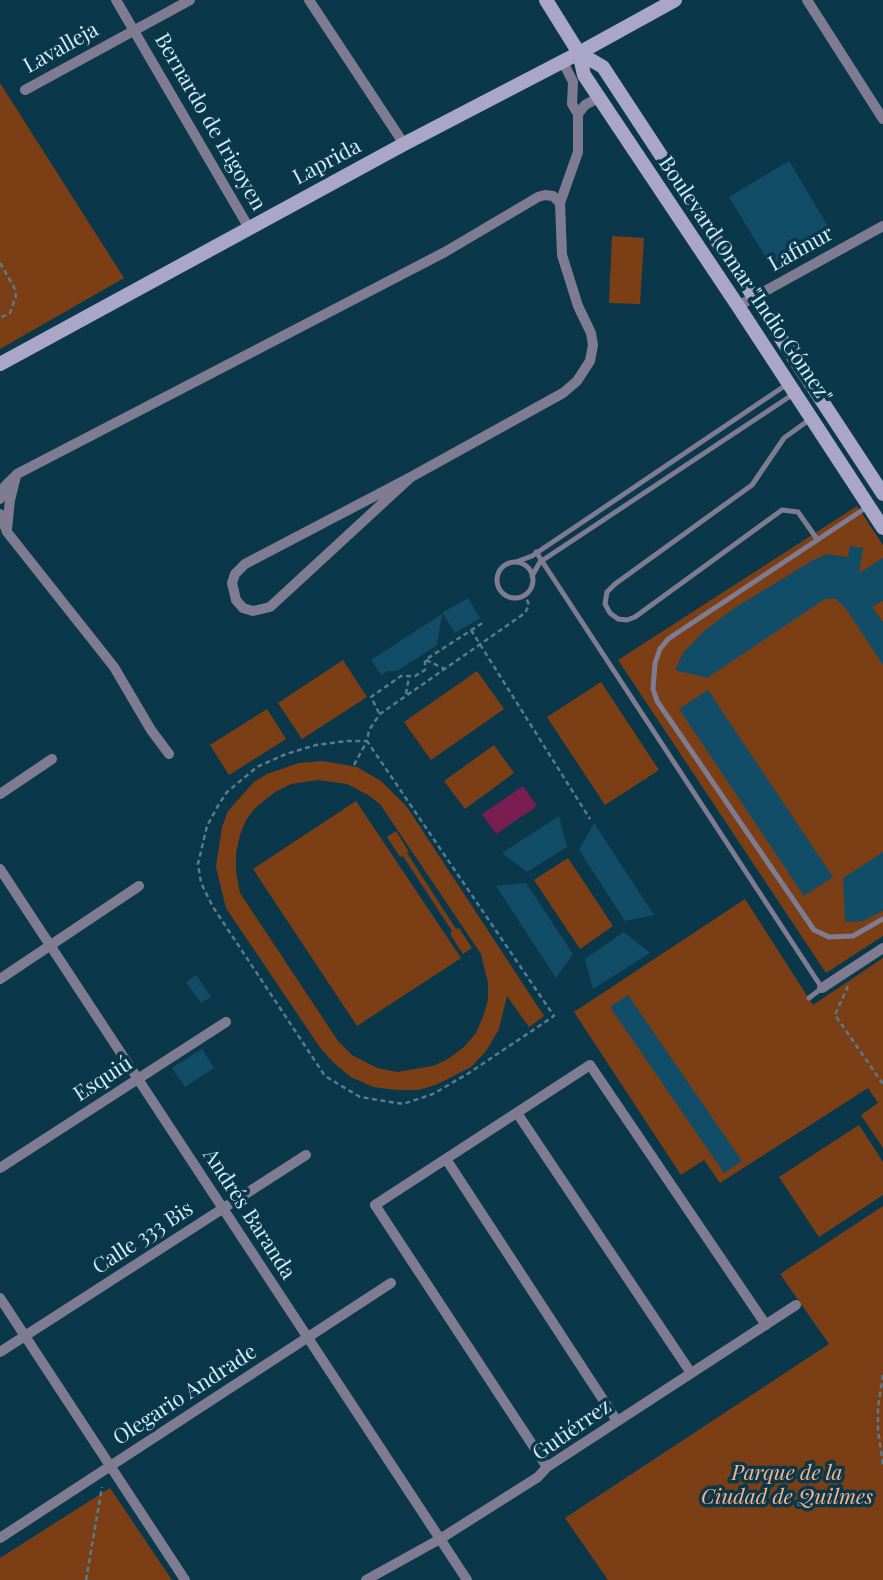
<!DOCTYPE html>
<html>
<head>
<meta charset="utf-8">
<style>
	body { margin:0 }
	canvas { display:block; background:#0a374a }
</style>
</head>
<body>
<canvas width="883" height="1580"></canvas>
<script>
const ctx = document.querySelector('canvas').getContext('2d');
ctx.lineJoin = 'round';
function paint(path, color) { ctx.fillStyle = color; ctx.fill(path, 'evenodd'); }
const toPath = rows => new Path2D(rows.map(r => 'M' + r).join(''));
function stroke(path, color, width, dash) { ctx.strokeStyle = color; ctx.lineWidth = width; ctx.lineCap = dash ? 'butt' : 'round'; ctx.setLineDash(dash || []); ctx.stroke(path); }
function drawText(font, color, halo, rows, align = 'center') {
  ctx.font = font + ' "Playfair Display",serif'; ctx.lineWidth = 7; ctx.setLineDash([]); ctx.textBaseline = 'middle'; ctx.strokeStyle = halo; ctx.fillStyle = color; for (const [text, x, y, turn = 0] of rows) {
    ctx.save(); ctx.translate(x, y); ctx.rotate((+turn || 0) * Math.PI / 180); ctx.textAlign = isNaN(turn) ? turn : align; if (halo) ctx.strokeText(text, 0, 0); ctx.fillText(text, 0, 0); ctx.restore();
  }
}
const green = toPath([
	[0,83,124,278,0,349],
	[612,236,644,238,640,304,609,303],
	[857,506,883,545,883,936,826,973,618,660],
	[343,660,367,697,302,739,278,703],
	[477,671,504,709,431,760,404,722],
	[601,682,659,770,605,805,547,717],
	[267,709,286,739,229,775,210,745],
	[494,745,514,773,465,809,444,781],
	[322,761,357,767,381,781,407,807,544,1016,529,1027,507,996,499,1029,486,1051,471,1067,438,1084,419,1090,397,1090,373,1087,351,1077,335,1064,321,1049,226,908,216,867,222,827,228,811,254,782,267,774,299,763],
	[318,780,347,784,368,795,380,804,481,954,488,983,488,1000,483,1017,476,1033,464,1047,448,1059,433,1066,397,1072,377,1068,352,1055,338,1041,240,893,236,872,236,853,240,835,246,820,255,808,275,792,291,784],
	[356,801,461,958,357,1026,253,869],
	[396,831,409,852,407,853,456,929,459,928,472,948,463,954,450,934,452,931,403,856,400,857,387,837],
	[568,858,613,926,580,949,534,880],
	[745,899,813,1005,883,958,883,1148,861,1115,878,1103,868,1088,720,1183,704,1160,681,1175,574,1012],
	[859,1125,883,1162,883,1195,819,1237,779,1177],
	[883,1206,883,1580,608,1580,565,1518,829,1344,780,1274],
	[110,1488,172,1580,0,1580,0,1558]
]);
const water = toPath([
	[523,786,537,806,496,834,482,814]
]);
const building = toPath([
	[789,161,832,233,772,268,729,197],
	[850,546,863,548,859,573,883,558,883,601,872,607,883,622,883,665,846,609,836,599,825,599,707,678,675,670,683,653,704,631,733,609,813,560,827,554,848,557],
	[468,598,480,618,455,633,442,613],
	[442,614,437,645,397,671,388,671,381,675,371,660],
	[708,690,833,877,804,896,679,709],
	[559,816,567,847,527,872,502,853],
	[594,823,654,915,625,921,579,850],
	[883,852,883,911,863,921,845,922,843,878],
	[526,883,573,954,556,978,496,886],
	[624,932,650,953,593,989,585,959],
	[196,975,211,997,201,1003,186,982],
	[628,995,742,1161,724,1173,610,1007],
	[202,1049,214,1068,185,1087,172,1068]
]);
const path = toPath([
	[0,263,14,287,16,296,10,313,0,318],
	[471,630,590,819],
	[426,660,445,669],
	[406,694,409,677],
	[379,713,371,697,401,676,415,676,425,670,425,660,484,622],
	[354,765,367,741,347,741,316,745,286,754,257,767,227,792,219,804,207,826,198,864,201,883,213,907,325,1076,360,1097,403,1104,433,1094,469,1073,554,1016,367,741,369,730,380,714,525,613,529,605,525,595],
	[848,986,835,1015,883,1084],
	[883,1375,878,1407,878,1430,883,1465],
	[86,1580,102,1487]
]);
const lane = toPath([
	[809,420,784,438,752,485,615,584,607,592,605,604,610,613,618,619,627,620,635,617,782,510,798,512,817,539],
	[867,507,668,639,660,649,655,663,653,689,657,701,814,930,829,937,853,936,883,919],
	[536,552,822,988,809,998],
	'497 580a18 18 0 1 1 36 0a18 18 0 1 1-36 0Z',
	[516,562,532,556,786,385],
	[532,576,540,562,792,395]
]);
const street = toPath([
	[116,0,249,228],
	[309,0,404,144],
	[807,0,883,119],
	[563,62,573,82,572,104,578,114],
	[25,90,190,0],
	[738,306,883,226],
	[411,477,270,607,253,611,243,608,236,600,232,583,235,574,245,564,411,477,563,393,577,381,590,361,593,345,591,333,578,306,562,255,560,203,578,152,578,114,585,105,598,98],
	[0,499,5,486,17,474,445,252,538,197,545,195,553,196,560,203],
	[0,514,7,532,114,667,151,730,169,754],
	[7,529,10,500,16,476],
	[0,794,52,759],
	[0,869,467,1580],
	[0,979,139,886],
	[822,988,883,948],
	[517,1113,691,1373],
	[446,1159,617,1421],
	[0,1168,226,1022],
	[0,1298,185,1580],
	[0,1352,306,1155],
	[547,1467,375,1205,590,1065,766,1325],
	[0,1538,391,1283],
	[366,1580,440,1539,538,1477,547,1467,796,1305]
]);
const secondary = toPath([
	[546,0,579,53,584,75,738,306,883,528],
	[579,53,603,67,883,494],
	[0,364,404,144,579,53,675,0]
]);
const streetNames = [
	["Lavalleja",61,48,-29],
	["Bernardo de Irigoyen",210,122,60],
	["Laprida",327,162,-28],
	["Lafinur",801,249,-29],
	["Boulevard Omar \"Indio Gómez\"",745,280,56],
	["Esquiú",103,1079,-33],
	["Andrés Baranda",249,1214,57],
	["Calle 333 Bis",143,1238,-33],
	["Olegario Andrade",185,1395,-33],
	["Gutiérrez",572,1430,-35]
];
const parkNames = [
	["Parque de la",787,1473],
	["Ciudad de Quilmes",787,1497]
];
paint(green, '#7c3f15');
paint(water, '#7a1d50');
paint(building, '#124d67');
stroke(path, '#567c8e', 2.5, [5, 3.5]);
stroke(lane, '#7f7c92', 5);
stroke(street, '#7f7c92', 10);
stroke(secondary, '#aaa6c8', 14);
drawText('21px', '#cfebfa', '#0a374a', streetNames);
drawText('italic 21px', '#fab38a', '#0a374a', parkNames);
</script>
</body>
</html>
